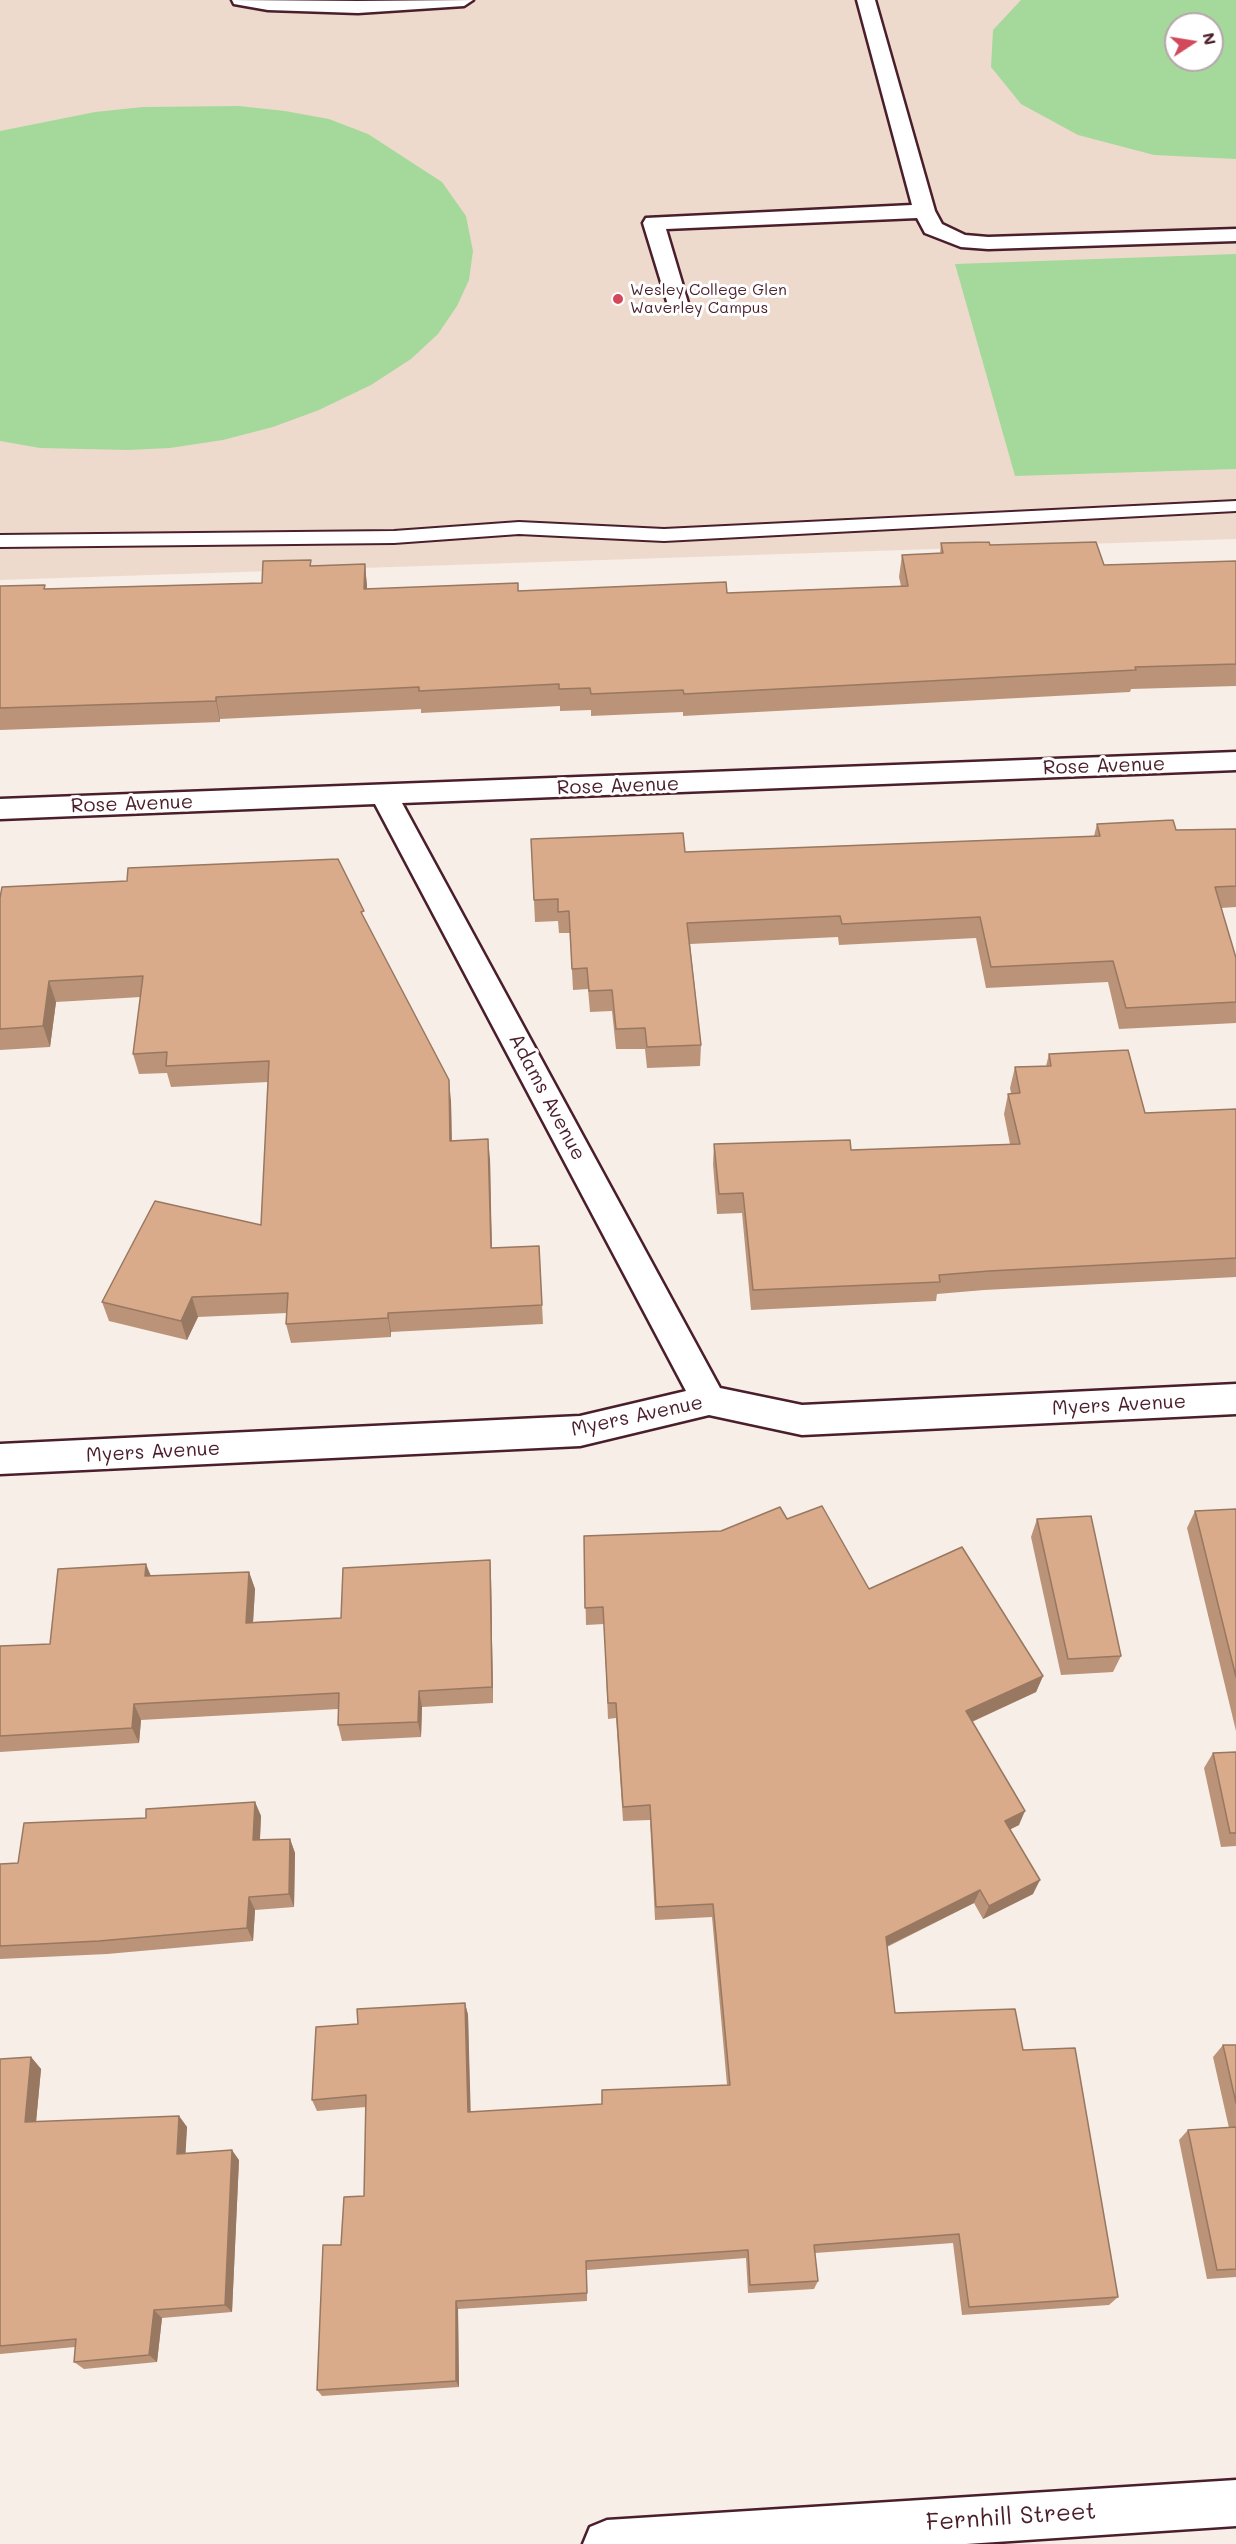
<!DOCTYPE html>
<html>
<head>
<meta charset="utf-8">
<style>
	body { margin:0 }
	#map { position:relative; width:1236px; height:2544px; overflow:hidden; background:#f7eee8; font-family:Mali,sans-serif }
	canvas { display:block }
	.north { position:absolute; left:1164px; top:12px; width:60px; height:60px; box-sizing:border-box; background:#fff; border:2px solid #b7a5aa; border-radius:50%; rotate:78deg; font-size:16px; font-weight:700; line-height:24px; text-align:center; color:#4a1f2b }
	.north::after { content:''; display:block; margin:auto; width:21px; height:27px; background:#d1495b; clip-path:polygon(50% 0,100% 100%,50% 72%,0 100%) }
</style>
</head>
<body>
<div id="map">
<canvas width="1236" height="2544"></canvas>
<div class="north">N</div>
</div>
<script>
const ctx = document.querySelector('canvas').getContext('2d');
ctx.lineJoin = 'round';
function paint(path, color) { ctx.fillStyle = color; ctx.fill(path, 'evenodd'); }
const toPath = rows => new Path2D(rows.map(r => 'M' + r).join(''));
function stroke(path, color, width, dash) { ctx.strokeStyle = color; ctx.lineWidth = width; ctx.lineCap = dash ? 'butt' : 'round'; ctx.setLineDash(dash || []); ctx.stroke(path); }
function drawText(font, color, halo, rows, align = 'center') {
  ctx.font = font + ' Mali,sans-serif'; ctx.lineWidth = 6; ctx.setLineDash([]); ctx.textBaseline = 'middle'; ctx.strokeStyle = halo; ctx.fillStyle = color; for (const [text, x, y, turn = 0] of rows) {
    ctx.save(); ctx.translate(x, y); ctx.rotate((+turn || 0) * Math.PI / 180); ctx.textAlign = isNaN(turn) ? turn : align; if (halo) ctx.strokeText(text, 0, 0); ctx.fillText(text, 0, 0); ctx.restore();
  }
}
const built = toPath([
	[0,0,1236,0,1236,539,0,580],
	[1176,24,1212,24,1212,60,1176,60]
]);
const green = toPath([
	[1021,0,1236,0,1236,159,1154,155,1078,135,1021,104,991,67,993,30],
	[1176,24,1212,24,1212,60,1176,60],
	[239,106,285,111,329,119,368,134,442,182,466,216,473,251,469,280,457,306,438,334,411,359,371,385,319,410,273,427,223,440,170,448,128,450,40,448,0,441,0,131,95,112,143,107],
	[1236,254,1236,469,1015,476,955,264]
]);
const lane = toPath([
	[1236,501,1236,511,664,541,519,534,394,543,0,547,0,535,394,531,519,522,664,529,1236,501]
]);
const street = toPath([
	[232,0,358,1,473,0,464,6,358,13,268,10,234,4,232,0],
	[857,0,875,0,935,211,942,224,965,235,988,237,1236,229,1236,241,988,249,961,247,925,233,917,218,666,229,688,303,685,308,677,310,669,308,643,223,646,218,912,205,857,0],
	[1236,752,1236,770,402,803,720,1388,802,1405,1236,1384,1236,1414,802,1435,709,1415,580,1446,0,1474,0,1444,580,1416,686,1391,375,804,0,819,0,799,1236,752],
	[1236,2480,1236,2526,966,2544,583,2544,590,2527,607,2520,1236,2480]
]);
const wall = toPath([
	[941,543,990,545,1104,565,1236,561,1236,686,1131,689,1130,692,683,716,683,712,591,716,591,710,560,711,560,706,421,713,421,709,220,719,220,722,0,730,0,586,46,589,262,583,312,566,365,564,367,589,727,593,901,586,899,577,902,555,940,554],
	[1097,824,1176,830,1236,829,1236,907,1221,908,1236,958,1236,1023,1119,1029,1108,982,986,988,976,938,839,945,838,937,690,944,701,1045,700,1066,647,1068,645,1049,616,1049,612,1011,590,1012,588,989,573,990,570,933,559,933,558,921,535,922,531,839,685,852,1094,836],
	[0,898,365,920,451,1101,452,1141,490,1159,492,1248,539,1246,543,1324,391,1332,391,1337,291,1343,286,1324,287,1313,198,1317,187,1340,109,1321,102,1302,261,1225,268,1082,171,1087,167,1073,139,1074,133,1054,141,997,56,1002,50,1047,0,1050],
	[1049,1054,1145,1113,1236,1109,1236,1277,984,1290,937,1294,936,1301,751,1310,742,1213,717,1214,713,1164,714,1144,851,1150,1010,1144,1004,1114,1008,1094,1011,1093,1010,1088,1015,1067,1046,1066],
	[1236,1509,1236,1731,1187,1528,1195,1511],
	[787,1519,869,1589,1043,1676,1036,1692,972,1722,1019,1825,1010,1829,1033,1894,983,1919,974,1903,887,1947,895,2013,1023,2050,1118,2297,1109,2305,962,2315,953,2243,815,2253,818,2281,814,2289,748,2293,746,2258,587,2270,587,2301,458,2309,459,2387,322,2396,317,2390,341,2245,364,2196,366,2107,317,2111,312,2100,358,2024,465,2003,468,2015,470,2112,602,2104,727,2085,712,1917,655,1920,650,1820,623,1821,616,1718,608,1719,604,1624,586,1625,584,1536,721,1531],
	[1037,1519,1121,1656,1113,1672,1061,1675,1031,1537],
	[490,1560,491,1577,493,1703,422,1707,421,1737,342,1741,338,1725,338,1709,141,1720,139,1743,0,1752,0,1646,50,1644,151,1576,249,1572,255,1589,253,1622,341,1618],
	[1236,1752,1236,1846,1221,1847,1204,1768,1213,1753],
	[255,1802,261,1816,260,1840,290,1839,295,1853,294,1907,255,1910,253,1941,107,1954,0,1959,0,1864,18,1863,146,1818],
	[1223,2045,1236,2045,1236,2277,1207,2279,1179,2140,1188,2130,1229,2128,1213,2057],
	[31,2057,41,2069,36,2122,179,2116,187,2127,185,2153,239,2160,232,2312,162,2318,157,2362,84,2369,74,2362,75,2347,0,2354,0,2059]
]);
const shadedWall = toPath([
	[365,564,367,586,367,611,364,589],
	[216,697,220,719,220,722,216,701],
	[49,981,56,1002,50,1047,43,1026],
	[449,1080,451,1101,452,1162,450,1141],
	[488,1139,490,1159,492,1268,491,1248],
	[192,1297,198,1317,187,1340,181,1321],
	[388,1313,391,1332,391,1337,388,1318],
	[490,1560,491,1577,493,1703,492,1687],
	[146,1564,153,1581,145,1576],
	[249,1572,255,1589,252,1639,246,1623],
	[1043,1676,1036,1692,960,1727,966,1711],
	[419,1691,422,1707,421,1737,418,1722],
	[134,1704,141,1720,139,1743,132,1728],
	[255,1802,261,1816,259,1855,253,1840],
	[1025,1811,1019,1825,999,1835,1005,1821],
	[290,1839,295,1853,294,1907,289,1894],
	[1040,1880,1033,1894,983,1919,989,1906],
	[980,1890,974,1903,881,1949,886,1937],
	[249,1897,255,1910,253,1941,247,1928],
	[465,2003,468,2015,471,2122,468,2112],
	[31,2057,41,2069,35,2133,25,2122],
	[179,2116,187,2127,185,2164,177,2154],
	[232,2150,239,2160,232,2312,225,2305],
	[456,2301,458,2309,459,2387,456,2381],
	[154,2310,162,2318,157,2362,149,2355]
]);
const building = toPath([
	[989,542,990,545,1096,542,1104,565,1236,561,1236,664,1135,667,1136,670,684,694,683,690,591,694,590,688,559,689,559,684,419,691,419,687,216,697,216,701,0,708,0,586,45,585,44,589,262,583,263,561,311,560,310,566,365,564,364,589,518,583,518,591,726,582,727,593,908,586,902,555,943,553,941,543,989,542],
	[1173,820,1176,830,1236,829,1236,886,1215,887,1236,958,1236,1002,1126,1008,1113,961,991,967,980,917,842,924,840,916,687,923,701,1045,647,1047,645,1028,616,1029,612,990,589,991,587,968,572,969,569,911,558,912,558,899,534,900,531,839,683,833,685,852,1100,836,1097,824,1173,820],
	[338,859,364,911,361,912,449,1080,450,1141,488,1139,491,1248,539,1246,542,1305,388,1313,388,1318,286,1324,288,1293,192,1297,181,1321,102,1302,155,1201,261,1225,269,1061,166,1066,167,1052,133,1054,143,976,49,981,43,1026,0,1029,0,898,2,887,127,881,128,868,338,859],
	[1128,1050,1145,1113,1236,1109,1236,1258,989,1271,939,1275,940,1282,753,1290,743,1193,719,1194,714,1144,850,1140,851,1150,1020,1144,1008,1094,1020,1093,1015,1067,1051,1066,1049,1054,1128,1050],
	[822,1506,869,1589,962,1547,1043,1676,966,1711,1025,1811,1005,1821,1040,1880,989,1906,980,1890,886,1937,895,2013,1015,2009,1023,2050,1075,2048,1118,2297,969,2307,959,2234,814,2245,818,2281,750,2285,748,2250,586,2261,587,2293,456,2301,456,2381,317,2390,323,2245,341,2245,344,2197,364,2196,366,2095,312,2100,316,2027,358,2024,357,2009,465,2003,468,2112,602,2104,602,2090,730,2085,713,1904,656,1907,650,1805,623,1807,616,1703,608,1703,603,1607,585,1608,584,1536,721,1531,780,1507,787,1519,822,1506],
	[1236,1509,1236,1677,1195,1511,1236,1509],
	[1091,1516,1121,1656,1068,1659,1037,1519,1091,1516],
	[490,1560,492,1687,419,1691,418,1722,338,1725,339,1693,134,1704,132,1728,0,1736,0,1646,50,1644,58,1569,146,1564,145,1576,249,1572,246,1623,341,1618,343,1568,490,1560],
	[1236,1752,1236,1833,1230,1833,1213,1753,1236,1752],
	[255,1802,253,1840,290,1839,289,1894,249,1897,247,1928,99,1941,0,1946,0,1864,18,1863,24,1823,146,1818,146,1809,255,1802],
	[1223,2045,1236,2045,1236,2103,1223,2045],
	[31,2057,25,2122,179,2116,177,2154,232,2150,225,2305,154,2310,149,2355,74,2362,76,2339,0,2346,0,2059,31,2057],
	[1236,2127,1236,2269,1217,2270,1188,2130,1236,2127]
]);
const markers = [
	[618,299,6,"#d1495b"]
];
const farPoinames = [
	["Wesley College Glen",630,290],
	["Waverley Campus",630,308]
];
const streetNames = [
	["Rose Avenue",1104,766,-2],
	["Rose Avenue",618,786,-2],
	["Rose Avenue",132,804,-2],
	["Adams Avenue",547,1097,62],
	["Myers Avenue",1119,1405,-3],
	["Myers Avenue",637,1416,-12],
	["Myers Avenue",153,1452,-3]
];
const nearStreetnames = [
	["Fernhill Street",1011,2517,-4]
];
paint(built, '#eedacc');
paint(green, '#a5d99b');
stroke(lane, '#4a1f2b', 4);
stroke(street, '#4a1f2b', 5);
paint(lane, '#fff');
paint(street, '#fff');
paint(wall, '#bb9378');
paint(shadedWall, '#987861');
paint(building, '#d9ab8b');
stroke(building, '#987861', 1.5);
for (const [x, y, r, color] of markers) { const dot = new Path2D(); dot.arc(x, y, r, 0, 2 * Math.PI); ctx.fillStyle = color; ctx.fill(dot); stroke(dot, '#fff', 2); }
drawText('16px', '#4a1f2b', '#fff', farPoinames, 'left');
drawText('20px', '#4a1f2b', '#fff', streetNames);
drawText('24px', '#4a1f2b', '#fff', nearStreetnames);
</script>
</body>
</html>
